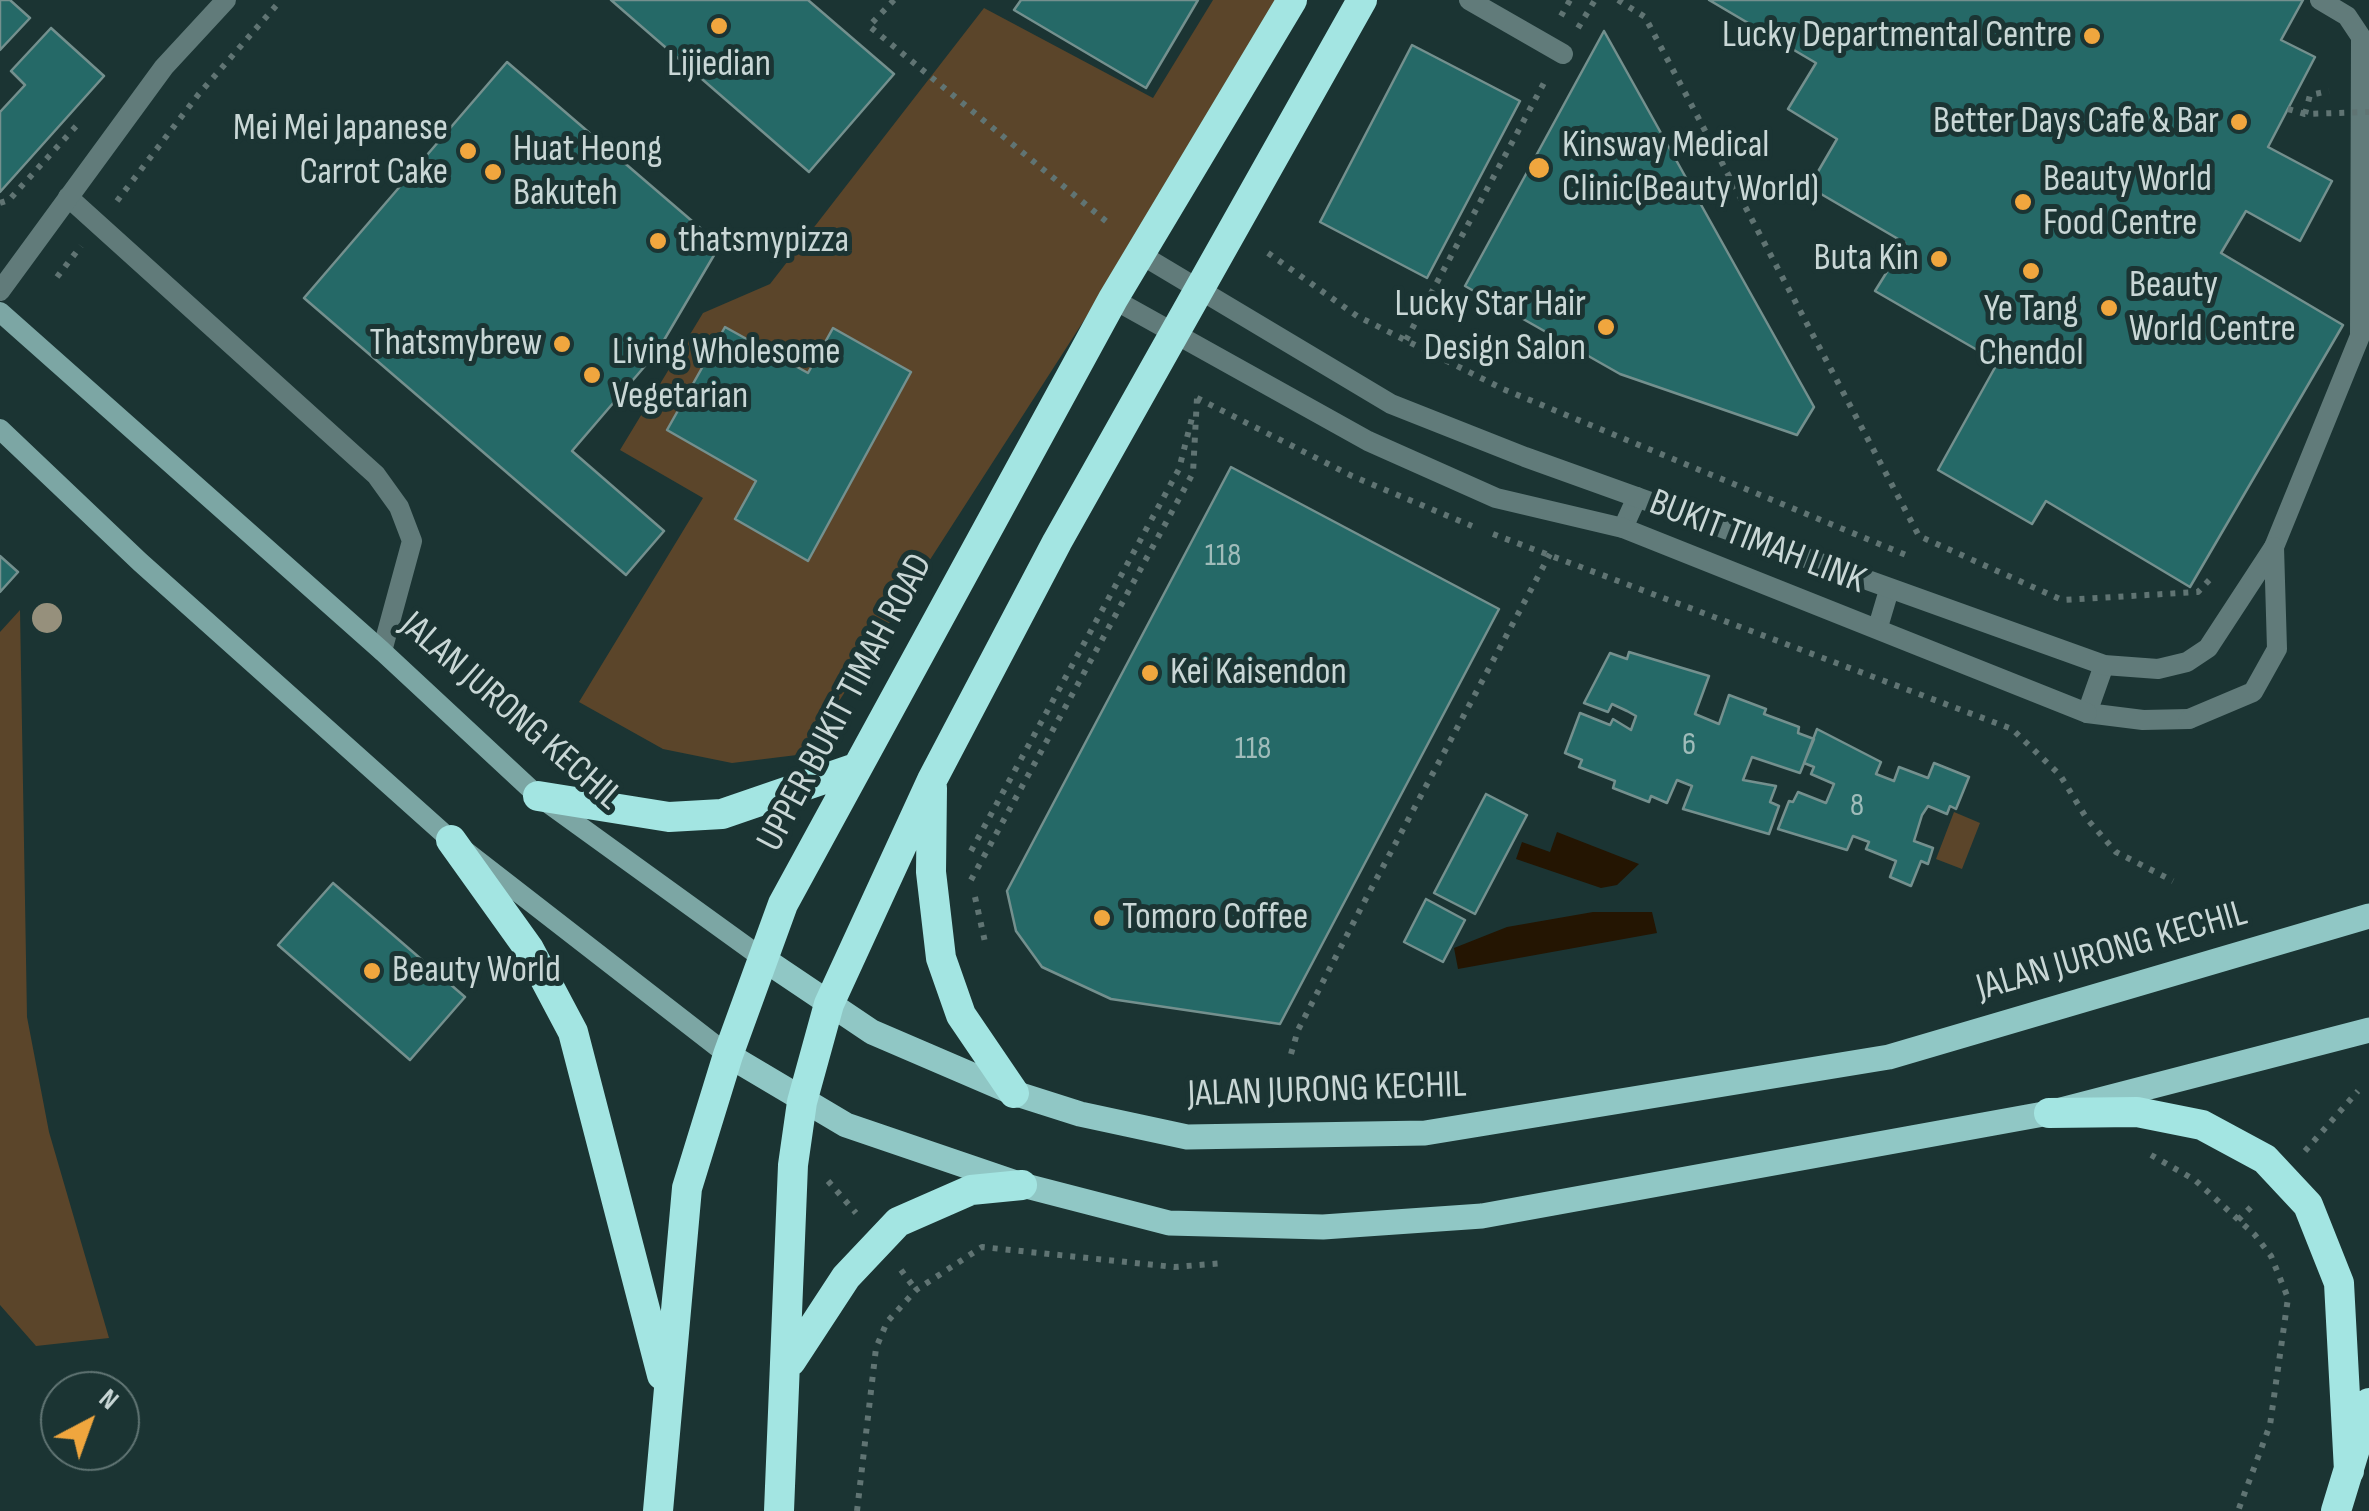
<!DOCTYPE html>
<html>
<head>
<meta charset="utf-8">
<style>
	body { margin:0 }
	#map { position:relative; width:2369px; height:1511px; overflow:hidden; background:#1b3433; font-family:"Sofia Sans Condensed",sans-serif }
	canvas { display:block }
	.north { position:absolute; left:40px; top:1371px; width:100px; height:100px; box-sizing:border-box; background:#1b3433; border:2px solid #617574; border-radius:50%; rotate:41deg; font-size:28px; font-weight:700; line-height:40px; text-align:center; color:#c9d7d6 }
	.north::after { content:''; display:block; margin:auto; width:35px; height:45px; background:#f0a63e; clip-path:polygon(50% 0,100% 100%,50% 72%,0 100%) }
</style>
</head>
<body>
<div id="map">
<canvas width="2369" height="1511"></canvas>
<div class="north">N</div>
</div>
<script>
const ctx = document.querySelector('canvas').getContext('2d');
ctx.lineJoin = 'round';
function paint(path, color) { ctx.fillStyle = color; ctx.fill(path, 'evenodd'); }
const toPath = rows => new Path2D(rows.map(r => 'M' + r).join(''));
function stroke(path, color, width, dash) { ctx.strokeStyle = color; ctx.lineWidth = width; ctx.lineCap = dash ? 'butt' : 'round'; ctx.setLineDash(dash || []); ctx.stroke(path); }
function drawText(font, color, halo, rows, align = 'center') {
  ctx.font = font + ' "Sofia Sans Condensed",sans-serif'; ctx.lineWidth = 10; ctx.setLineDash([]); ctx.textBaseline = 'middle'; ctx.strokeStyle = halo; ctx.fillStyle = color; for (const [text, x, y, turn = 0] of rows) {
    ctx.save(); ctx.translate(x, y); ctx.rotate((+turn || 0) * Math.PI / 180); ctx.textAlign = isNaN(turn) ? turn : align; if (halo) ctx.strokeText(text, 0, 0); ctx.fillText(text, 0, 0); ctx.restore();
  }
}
const green = toPath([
	[1213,0,1284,0,1283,11,805,754,732,763,663,749,579,702,703,498,620,450,703,313,770,284,984,8,1153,98],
	[20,610,27,1017,49,1132,109,1338,36,1346,0,1305,0,632],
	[1954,812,1980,823,1962,869,1936,859]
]);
const water = toPath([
	[1557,832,1639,864,1617,885,1601,888,1516,859,1522,842,1550,852],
	[1593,912,1652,912,1657,933,1458,969,1454,948,1507,927]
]);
const building = toPath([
	[0,0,10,0,30,18,0,50,0,0],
	[611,0,808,0,894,74,809,172,611,0],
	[1021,0,1198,0,1146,88,1014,10,1021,0],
	[1709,0,2303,0,2281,40,2315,57,2268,147,2332,181,2300,241,2246,211,2221,253,2343,325,2190,587,2046,501,2032,524,1938,470,1998,362,1875,291,1905,243,1809,187,1837,139,1788,109,1816,63,1709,0],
	[51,28,104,76,0,192,0,112,25,85,11,71,51,28],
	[1604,31,1814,407,1797,435,1620,374,1465,286,1604,31],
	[1412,45,1520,101,1427,278,1320,222,1412,45],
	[507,62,720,245,657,352,572,451,664,531,626,575,304,298,507,62],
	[725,327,808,373,833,328,911,372,808,561,735,519,756,481,667,430,725,327],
	[1231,467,1499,609,1280,1024,1111,999,1042,967,1016,931,1007,891,1231,467],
	[0,556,18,572,0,592,0,556],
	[1629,652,1709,676,1695,714,1719,724,1729,695,1766,709,1764,714,1799,727,1798,733,1814,739,1800,773,1752,757,1743,780,1776,786,1770,802,1779,806,1769,834,1683,809,1692,786,1677,780,1667,803,1651,796,1649,802,1613,788,1615,781,1579,767,1582,760,1565,753,1580,713,1610,725,1613,719,1631,730,1636,716,1627,711,1612,704,1608,712,1584,703,1610,653,1627,659,1629,652],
	[1817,729,1881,762,1876,774,1894,781,1899,767,1928,778,1934,763,1969,777,1956,809,1950,806,1947,814,1928,806,1922,815,1914,841,1933,848,1928,864,1921,861,1911,886,1890,877,1896,861,1866,849,1869,842,1853,836,1847,850,1778,829,1789,801,1793,802,1798,792,1826,803,1834,784,1811,774,1814,767,1804,763,1817,729],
	[1486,794,1527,815,1475,914,1434,893,1486,794],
	[333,883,465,997,410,1060,278,945,333,883],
	[1426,899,1465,920,1443,962,1404,942,1426,899]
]);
const path = toPath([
	[894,0,869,26,1107,222],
	[1618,0,1645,17,1919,536,2062,600,2198,592,2213,576],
	[1561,16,1570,0],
	[1578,28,1595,0],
	[2305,114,2310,95,2329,91],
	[117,201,198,95,281,0],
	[0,203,9,200,79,123],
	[1268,253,1357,316,1503,389,1906,555],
	[57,277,81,246],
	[1406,340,1545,81],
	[1197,398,1352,476,1472,526],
	[1493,534,2012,729,2060,775,2087,819,2116,852,2173,881],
	[971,851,1179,469,1193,414],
	[971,880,1193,473,1197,398],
	[975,897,985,942],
	[1291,1054,1298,1030,1362,906,1550,554],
	[2305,1151,2358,1091],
	[2151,1155,2195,1180,2255,1235,2271,1256,2288,1298,2270,1425,2238,1511],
	[828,1181,856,1213],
	[2238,1220,2255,1203],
	[901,1270,916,1290],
	[857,1511,876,1348,887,1322,916,1290,982,1247,1174,1267,1225,1263]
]);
const lane = toPath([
	[1469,0,1563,54],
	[68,197,376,475,399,507,412,541,382,651],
	[1623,528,1637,497],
	[2274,547,2360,336,2361,37,2347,16,2320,0],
	[1878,627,1889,590],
	[2104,665,2087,713,2143,720,2189,719]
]);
const street = toPath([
	[1140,254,1391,404,1525,457,2104,665,2158,669,2187,662,2208,648,2274,547],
	[0,291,164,67,226,0],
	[1113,299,1368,441,1496,498,1623,528,2087,713],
	[2189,719,2253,692,2277,649,2274,547]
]);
const secondary = toPath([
	[0,312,382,651,538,796,765,960],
	[0,429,140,562,451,840,728,1055]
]);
const primary = toPath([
	[765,960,872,1032,1014,1093,1080,1114,1187,1137,1425,1133,1889,1057,2369,916],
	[728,1055,846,1125,1022,1185,1169,1223,1323,1227,1482,1216,2049,1113,2369,1030]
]);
const highway = toPath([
	[932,788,931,872,941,958,961,1015,1014,1093],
	[538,796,669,817,722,814,853,769],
	[451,840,529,949,573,1032,662,1375],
	[2049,1113,2137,1112,2202,1125,2265,1159,2308,1205,2339,1283,2349,1471],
	[791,1361,846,1277,898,1222,971,1190,1022,1185],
	[658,1511,687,1188,728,1055,783,904,1113,299,1292,0],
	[779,1511,793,1165,802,1102,829,1004,932,780,1057,542,1362,0],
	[2336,1511,2369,1403]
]);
const pathBridge = toPath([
	[2288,109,2305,114,2369,112]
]);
const trees = [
	[47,618]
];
const markers = [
	[719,26,10,"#f0a63e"],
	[2092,36,10,"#f0a63e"],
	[2239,122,10,"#f0a63e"],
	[468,151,10,"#f0a63e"],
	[1539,168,12,"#f0a63e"],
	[493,172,10,"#f0a63e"],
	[2023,202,10,"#f0a63e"],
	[658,241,10,"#f0a63e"],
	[1939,259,10,"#f0a63e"],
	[2031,271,10,"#f0a63e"],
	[2109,308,10,"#f0a63e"],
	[1606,327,10,"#f0a63e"],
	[562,344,10,"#f0a63e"],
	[592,375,10,"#f0a63e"],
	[1150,673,10,"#f0a63e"],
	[1102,918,10,"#f0a63e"],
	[372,971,10,"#f0a63e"]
];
const numberNames = [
	["118",1223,557],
	["6",1689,746],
	["118",1253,750],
	["8",1857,807]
];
const poiNames = [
	["Lucky Departmental Centre",2072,36,"right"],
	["Lijiedian",719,65,"center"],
	["Better Days Cafe & Bar",2219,122,"right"],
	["Mei Mei Japanese",448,129,"right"],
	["Carrot Cake",448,173,"right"],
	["Kinsway Medical",1562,146],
	["Clinic(Beauty World)",1562,190],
	["Huat Heong",513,150],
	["Bakuteh",513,194],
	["Beauty World",2043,180],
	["Food Centre",2043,224],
	["thatsmypizza",678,241],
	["Buta Kin",1919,259,"right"],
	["Beauty",2129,286],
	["World Centre",2129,330],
	["Lucky Star Hair",1586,305,"right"],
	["Design Salon",1586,349,"right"],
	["Ye Tang",2031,310,"center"],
	["Chendol",2031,354,"center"],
	["Thatsmybrew",542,344,"right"],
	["Living Wholesome",612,353],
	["Vegetarian",612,397],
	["Kei Kaisendon",1170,673],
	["Tomoro Coffee",1122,918],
	["Beauty World",392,971]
];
const streetNames = [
	["BUKIT TIMAH LINK",1757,543,21],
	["UPPER BUKIT TIMAH ROAD",846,703,-62],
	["JALAN JURONG KECHIL",510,712,41],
	["JALAN JURONG KECHIL",2112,952,-16],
	["JALAN JURONG KECHIL",1327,1091,-2]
];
paint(green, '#5b452a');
paint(water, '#241502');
paint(building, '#256967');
stroke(building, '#74908e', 2.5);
stroke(path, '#607473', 6, [5, 8]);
stroke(lane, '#617b7a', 20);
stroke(street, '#617b7a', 20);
stroke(secondary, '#7ca6a4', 20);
stroke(primary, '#90c7c5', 25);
stroke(highway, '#a3e5e2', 30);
stroke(pathBridge, '#607473', 6, [5, 8]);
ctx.fillStyle = '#96907c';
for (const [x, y] of trees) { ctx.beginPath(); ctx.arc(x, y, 15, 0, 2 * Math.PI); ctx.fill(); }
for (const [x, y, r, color] of markers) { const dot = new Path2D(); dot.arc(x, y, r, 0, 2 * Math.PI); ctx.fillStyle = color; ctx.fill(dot); stroke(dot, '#1b3433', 4); }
drawText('32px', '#a0bcba', null, numberNames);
drawText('38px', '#c9d7d6', '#1b3433', poiNames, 'left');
drawText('38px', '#c9d7d6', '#1b3433', streetNames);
</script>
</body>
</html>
